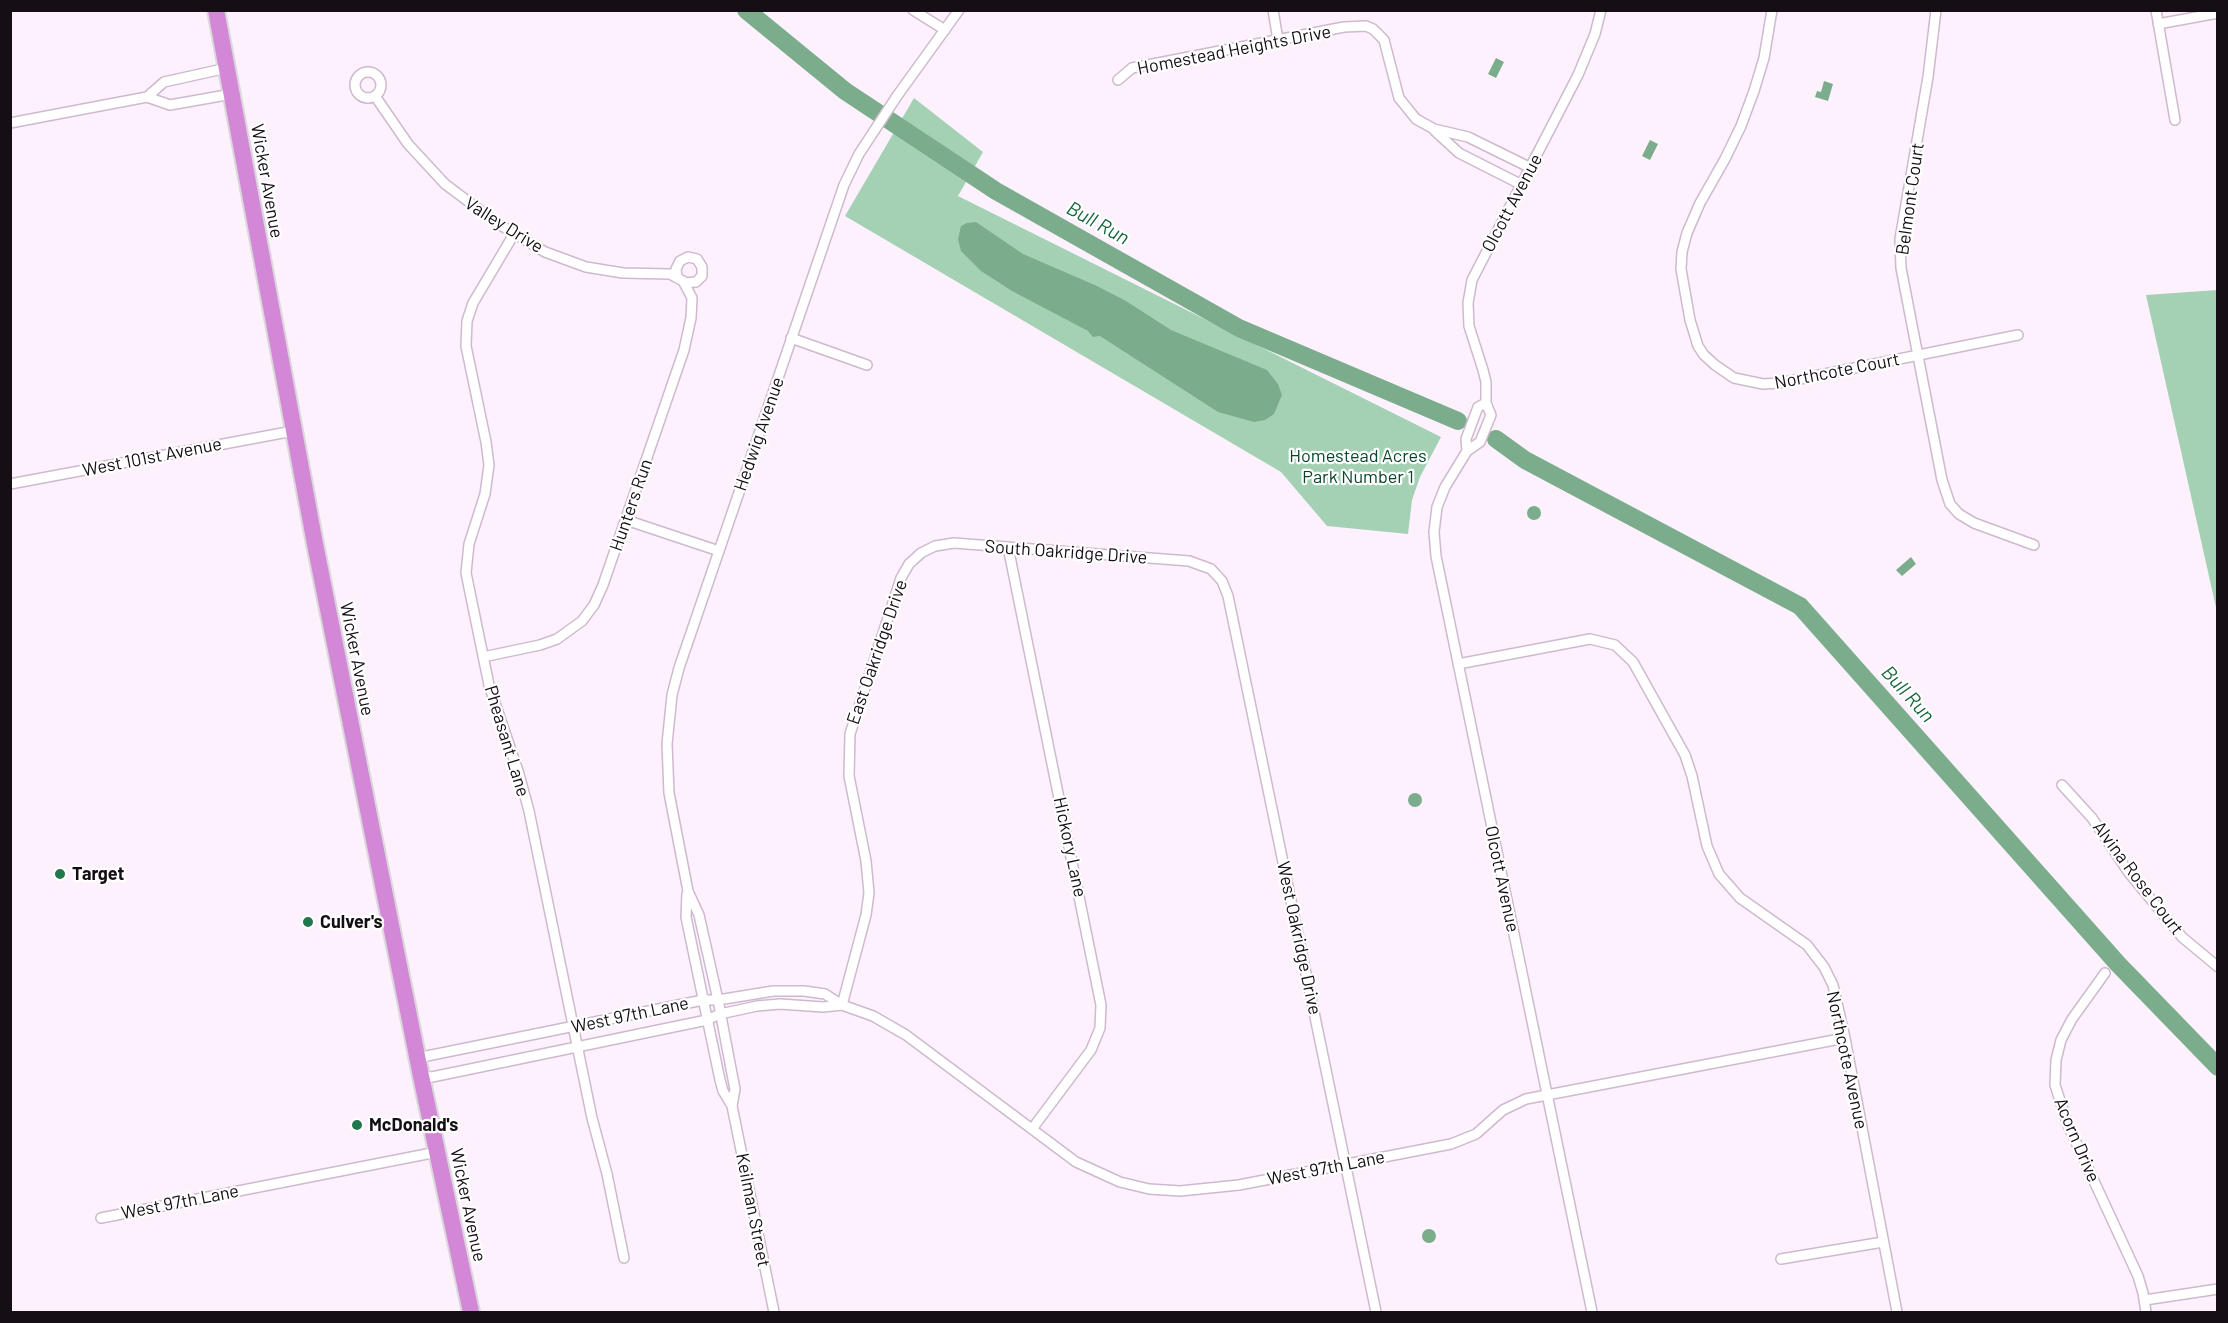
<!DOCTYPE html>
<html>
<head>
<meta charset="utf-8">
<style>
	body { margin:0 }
	#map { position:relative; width:2228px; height:1323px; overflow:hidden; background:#fef1fe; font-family:Barlow,sans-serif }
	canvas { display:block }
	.frame { position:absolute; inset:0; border:12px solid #150e15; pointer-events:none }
</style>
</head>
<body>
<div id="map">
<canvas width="2228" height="1323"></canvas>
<div class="frame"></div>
</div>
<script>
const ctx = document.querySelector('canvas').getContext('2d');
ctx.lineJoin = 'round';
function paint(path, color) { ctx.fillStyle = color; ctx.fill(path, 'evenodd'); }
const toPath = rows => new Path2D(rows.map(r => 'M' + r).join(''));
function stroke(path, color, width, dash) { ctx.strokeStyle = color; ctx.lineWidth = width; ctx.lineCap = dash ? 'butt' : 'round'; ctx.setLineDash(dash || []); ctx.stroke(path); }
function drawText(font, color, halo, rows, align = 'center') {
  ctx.font = font + ' Barlow,sans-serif'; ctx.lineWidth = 4.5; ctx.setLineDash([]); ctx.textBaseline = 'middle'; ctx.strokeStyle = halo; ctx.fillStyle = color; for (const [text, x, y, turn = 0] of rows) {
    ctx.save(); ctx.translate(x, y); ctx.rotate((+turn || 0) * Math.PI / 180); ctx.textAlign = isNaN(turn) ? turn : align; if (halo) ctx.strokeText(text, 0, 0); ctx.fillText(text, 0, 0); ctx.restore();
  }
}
const green = toPath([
	[914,98,983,152,958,196,1441,437,1420,477,1412,500,1408,534,1327,526,1281,472,845,216],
	[2217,290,2218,290,2217,612,2146,295]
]);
const water = toPath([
	[1496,58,1504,62,1496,78,1488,74],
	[1824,81,1833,84,1828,101,1815,97,1817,91,1821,92],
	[1650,140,1658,144,1650,160,1642,156],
	[976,222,1023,254,1097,286,1126,301,1171,330,1267,370,1278,384,1282,395,1274,414,1265,420,1254,422,1218,412,1100,336,1093,337,1088,331,1012,291,981,271,961,251,958,239,961,226,967,223],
	'1527 513a7 7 0 1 1 14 0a7 7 0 1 1-14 0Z',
	[1911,557,1916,564,1902,576,1896,570],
	'1408 800a7 7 0 1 1 14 0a7 7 0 1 1-14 0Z',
	'1422 1236a7 7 0 1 1 14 0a7 7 0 1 1-14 0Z'
]);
const river = toPath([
	[746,10,845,91,996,191,1239,328,1458,421],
	[1496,439,1525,460,1800,606,2118,964,2218,1067]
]);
const street = toPath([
	[913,10,945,30],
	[1273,10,1278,40],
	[1772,10,1764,58,1754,91,1741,126,1725,159,1700,203,1687,233,1682,252,1681,269,1690,320,1698,346,1704,355,1715,365,1734,378,1763,384,1780,383,2018,335],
	[1936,10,1928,77,1900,239,1901,268,1942,480,1950,504,1959,514,1974,523,2034,545],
	[2156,10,2175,120],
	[2158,24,2218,13],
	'355 85a13 13 0 1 1 26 0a13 13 0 1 1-26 0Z',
	[1118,80,1132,68,1344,27,1366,26,1373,29,1384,40,1399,98,1416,119,1434,129,1468,137,1531,168],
	[375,96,408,144,445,184,497,223,545,252,586,267,623,273,670,274,683,281,692,298,691,318,684,350,603,585,594,605,582,621,557,639,540,645,483,657],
	[147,97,164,82,227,68],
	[10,123,147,97,170,105,232,94],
	[1435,131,1459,153,1522,185],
	[514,234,473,303,467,321,466,346,486,442,489,465,485,494,469,544,466,573,489,685,519,774,529,811,592,1118,607,1174,624,1258],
	[677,277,676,269,680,261,688,257,697,259,702,267,702,276,696,282,684,283],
	[791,338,867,365],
	[1467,451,1466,439,1478,407,1486,403],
	[10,484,293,431],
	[626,520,719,551],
	[1008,547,1101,1005,1100,1028,1091,1050,1032,1129],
	[1458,664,1590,639,1615,645,1633,662,1685,755,1692,776,1707,846,1719,874,1740,898,1807,945,1824,967,1833,985,1845,1038,1897,1312],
	[2062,785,2092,818,2129,873,2182,937,2218,967],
	[687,894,686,917,720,1080,723,1091,732,1106,774,1312],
	[2105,973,2072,1019,2061,1040,2056,1060,2055,1085,2068,1125,2138,1276,2143,1293,2146,1312],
	[842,1005,866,915,869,893,866,861,849,776,850,734,901,578,909,564,921,553,935,546,954,543,1189,561,1211,569,1222,581,1228,596,1376,1312],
	[417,1058,703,1000,718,1000,773,991,804,991,825,994,842,1005,873,1016,906,1035,1076,1162,1120,1182,1149,1189,1180,1191,1239,1185,1451,1144,1476,1134,1503,1110,1526,1099,1845,1038],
	[421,1076,432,1077,707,1020,720,1014,757,1006,780,1004,823,1007,842,1005],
	[732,1106,735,1089,733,1079,718,1000,699,915,688,891,669,793,667,744,672,695,679,668,844,185,859,154,897,96,959,10],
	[101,1218,437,1152],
	[1781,1259,1883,1242],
	[2145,1300,2218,1289],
	[1592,1312,1436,556,1434,532,1437,507,1445,487,1467,451,1480,442,1491,415,1486,403,1486,382,1483,370,1469,326,1468,303,1472,280,1578,75,1595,34,1601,10]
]);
const highway = toPath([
	[216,10,315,544,421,1076,471,1312]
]);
const markers = [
	[60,874,6,"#22784c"],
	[308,922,6,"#22784c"],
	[357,1125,6,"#22784c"]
];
const streetNames = [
	["Homestead Heights Drive",1234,50,-11],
	["Wicker Avenue",267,181,80],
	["Belmont Court",1910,199,-82],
	["Olcott Avenue",1512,203,-62],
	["Valley Drive",504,225,32],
	["Northcote Court",1837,371,-11],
	["Hedwig Avenue",759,434,-71],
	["West 101st Avenue",152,457,-11],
	["Hunters Run",631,505,-71],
	["South Oakridge Drive",1066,552,4],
	["East Oakridge Drive",877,652,-71],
	["Wicker Avenue",357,659,79],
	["Pheasant Lane",507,741,73],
	["Hickory Lane",1070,847,78],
	["Alvina Rose Court",2138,878,53],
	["Olcott Avenue",1502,879,78],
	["West Oakridge Drive",1299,938,78],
	["West 97th Lane",630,1015,-12],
	["Northcote Avenue",1847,1060,78],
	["Acorn Drive",2077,1140,67],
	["West 97th Lane",1326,1168,-11],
	["West 97th Lane",180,1202,-11],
	["Wicker Avenue",468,1205,78],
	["Keilman Street",753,1210,79]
];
const parkNames = [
	["Homestead Acres",1358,456],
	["Park Number 1",1358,477]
];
const poiNames = [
	["Target",72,874],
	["Culver's",320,922],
	["McDonald's",369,1125]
];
const waterNames = [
	["Bull Run",1098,223,29],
	["Bull Run",1908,694,48]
];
paint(green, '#a4d1b4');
paint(water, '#7bad8d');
stroke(river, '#7bad8d', 18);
stroke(street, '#ceb9ce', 12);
stroke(highway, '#dad8da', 20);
stroke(street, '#fff', 9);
stroke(highway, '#d387d7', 16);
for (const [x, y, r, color] of markers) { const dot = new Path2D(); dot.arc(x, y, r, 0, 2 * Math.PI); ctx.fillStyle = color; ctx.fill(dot); stroke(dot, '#fff', 2); }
drawText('18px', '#150e15', '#fff', streetNames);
drawText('18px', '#074628', '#fff', parkNames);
drawText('bold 18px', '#150e15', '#fff', poiNames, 'left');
drawText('italic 20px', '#16673e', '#fff', waterNames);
</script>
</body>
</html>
